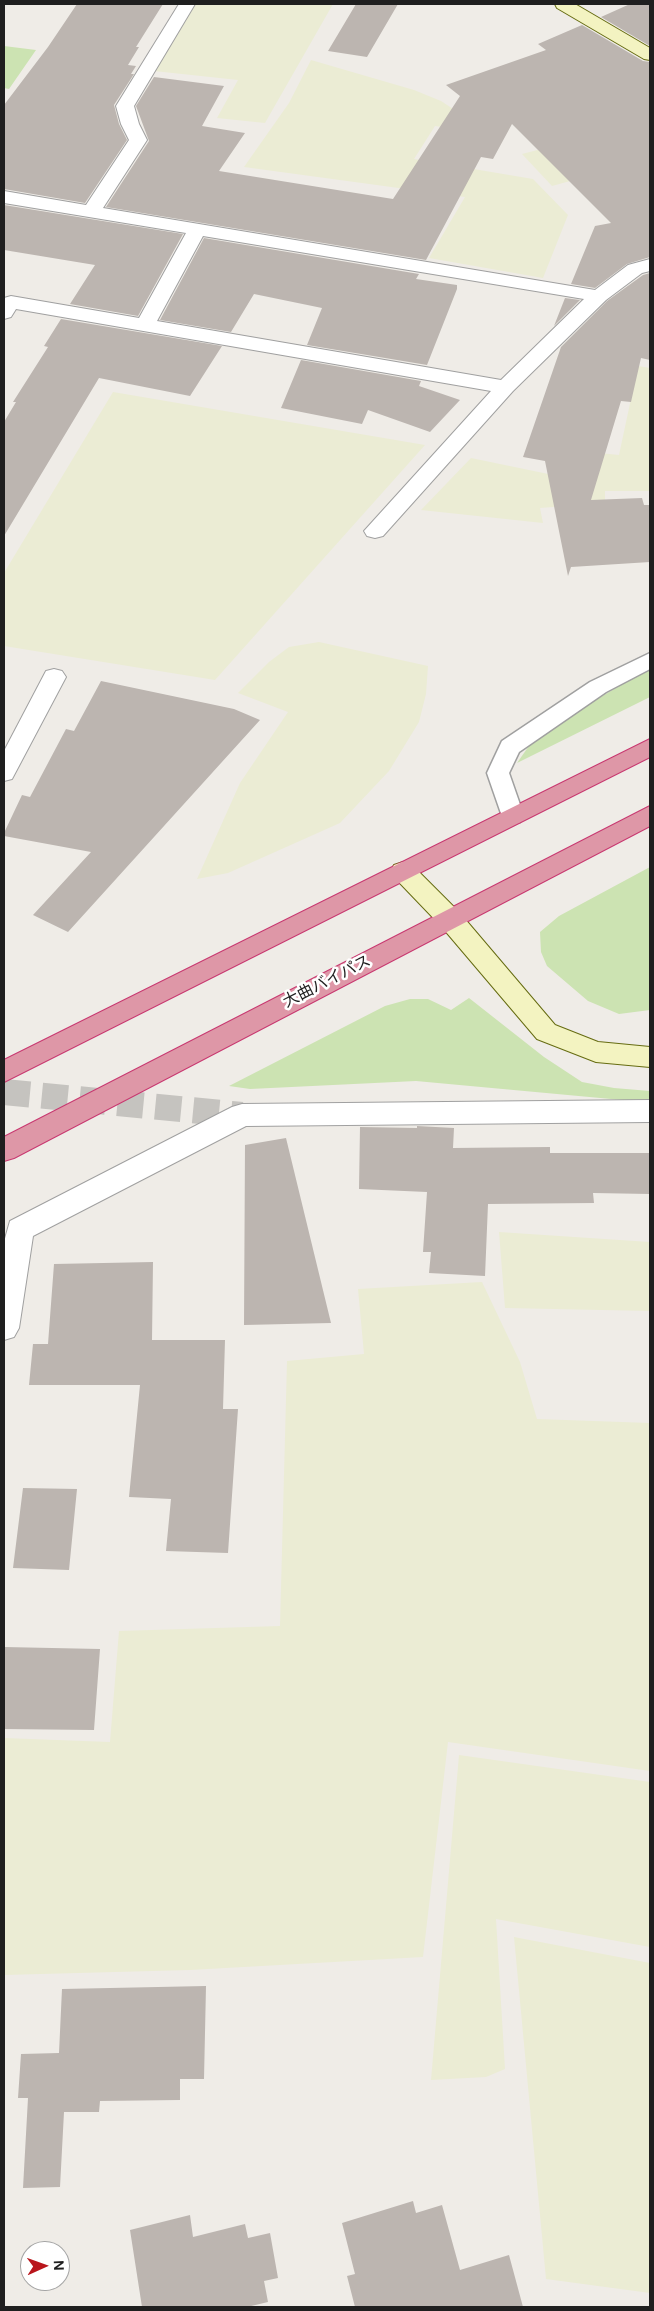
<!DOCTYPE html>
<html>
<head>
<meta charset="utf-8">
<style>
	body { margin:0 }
	#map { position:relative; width:654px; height:2311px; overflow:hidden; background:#efece7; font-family:"DM Sans",sans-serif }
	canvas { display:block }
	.frame { position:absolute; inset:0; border:5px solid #1f1f1f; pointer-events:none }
	.north { position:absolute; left:20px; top:2241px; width:50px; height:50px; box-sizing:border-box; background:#fff; border:1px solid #a5a5a5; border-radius:50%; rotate:88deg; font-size:14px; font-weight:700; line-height:20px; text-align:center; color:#1f1f1f }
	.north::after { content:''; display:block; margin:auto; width:18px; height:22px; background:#b9161c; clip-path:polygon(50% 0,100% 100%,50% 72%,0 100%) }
</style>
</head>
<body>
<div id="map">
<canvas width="654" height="2311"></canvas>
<div class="frame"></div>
<div class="north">N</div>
</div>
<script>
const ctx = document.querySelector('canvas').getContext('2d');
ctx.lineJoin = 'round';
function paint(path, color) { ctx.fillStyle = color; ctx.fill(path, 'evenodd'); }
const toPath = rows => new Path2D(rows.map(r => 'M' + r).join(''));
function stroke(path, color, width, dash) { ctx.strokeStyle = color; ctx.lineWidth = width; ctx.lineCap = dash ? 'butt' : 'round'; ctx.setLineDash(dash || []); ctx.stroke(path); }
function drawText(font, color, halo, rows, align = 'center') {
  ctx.font = font + ' "DM Sans","Noto Sans JP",sans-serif'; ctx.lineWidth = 5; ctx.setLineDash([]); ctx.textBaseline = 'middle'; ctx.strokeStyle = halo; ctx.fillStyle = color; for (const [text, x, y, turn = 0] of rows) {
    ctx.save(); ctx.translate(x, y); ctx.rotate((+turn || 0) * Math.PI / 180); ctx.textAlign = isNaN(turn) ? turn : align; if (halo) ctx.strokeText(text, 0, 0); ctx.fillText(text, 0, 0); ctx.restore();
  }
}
const farmland = toPath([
	[196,4,333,4,265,123,217,118,238,80,154,71],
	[311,60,414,90,441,101,491,134,435,126,414,159,533,179,568,215,543,278,429,258,465,197,244,167,289,103],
	[588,137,599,173,552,186,522,154],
	[638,366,650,368,650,491,605,491,605,503,540,508,543,523,421,510,471,458,587,482,599,453,619,455],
	[113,392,425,445,215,680,4,646,4,573],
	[319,642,428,666,426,694,419,722,389,771,340,823,228,873,197,879,240,783,288,712,238,693,269,662,289,647],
	[499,1232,650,1242,650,1311,505,1308],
	[482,1282,520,1362,537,1419,650,1423,650,1771,448,1742,423,1957,190,1970,4,1975,4,1738,110,1742,119,1631,280,1626,287,1361,364,1354,358,1289],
	[459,1755,650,1782,650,1947,496,1919,505,2069,486,2077,431,2080],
	[514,1937,650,1963,650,2293,546,2279]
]);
const grass = toPath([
	[4,46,36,50,9,89,4,88],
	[650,668,650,697,517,763,531,743,546,729],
	[650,867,650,1010,619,1014,588,1001,547,966,541,952,540,932,559,916],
	[469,998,544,1057,582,1082,614,1088,650,1091,650,1100,622,1100,416,1081,250,1089,229,1086,385,1006,410,999,428,999,451,1010]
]);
const building = toPath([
	[77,4,163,4,136,47,139,47,128,65,136,66,131,74,134,74,114,105,119,124,127,140,85,203,4,189,4,105,48,47],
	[356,4,398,4,367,57,328,51],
	[630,4,650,4,650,46,601,17],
	[582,25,643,61,650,62,650,257,627,264,595,288,571,284,595,226,611,223,512,124,493,159,481,157,426,260,106,207,149,141,136,106,154,77,224,86,202,126,245,133,219,171,393,199,460,96,446,85,546,50,538,44],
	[4,205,183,234,138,316,70,304,95,265,4,250],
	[204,238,419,274,416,279,457,285,457,289,427,365,307,345,322,308,254,294,231,332,160,320],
	[650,273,650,360,641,358,631,402,621,401,591,500,642,498,644,505,650,505,650,562,571,567,568,576,545,461,523,457,561,347,607,301,643,275],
	[565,298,580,300,554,326],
	[61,319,222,346,190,396,99,378,4,536,4,422,16,402,13,402,48,347,44,346],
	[301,360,421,381,419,386,460,400,430,432,368,410,362,424,281,408],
	[101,681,234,709,260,720,68,932,33,915,91,852,4,836,4,833,22,795,30,797,66,729,74,731],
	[417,1126,454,1128,453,1148,550,1147,550,1153,650,1153,650,1194,593,1193,594,1203,488,1204,485,1276,429,1273,431,1252,423,1252,427,1192,359,1189,360,1127,417,1128],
	[286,1138,331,1323,244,1325,245,1145],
	[153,1262,152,1340,225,1340,223,1409,238,1409,228,1553,166,1551,171,1499,129,1497,140,1385,29,1385,33,1344,48,1344,54,1264],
	[23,1488,77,1489,69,1570,13,1568],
	[4,1647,100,1649,94,1730,4,1729],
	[206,1986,204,2079,180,2079,180,2100,100,2101,99,2112,64,2112,60,2187,23,2188,28,2098,18,2098,21,2054,59,2053,62,1989],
	[413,2201,416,2213,442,2205,460,2270,509,2255,523,2307,355,2307,347,2276,355,2274,342,2223],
	[190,2215,193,2237,245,2224,248,2238,270,2233,278,2278,264,2281,268,2302,247,2307,142,2307,130,2230]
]);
const streetTunnel = toPath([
	[4,1092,242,1115]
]);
const lane = toPath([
	[650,653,650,669,606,692,519,752,509,773,524,816,520,822,512,824,504,822,487,773,502,741,590,682,650,653]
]);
const street = toPath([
	[179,4,195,4,134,106,139,124,147,140,103,208,595,290,628,265,650,259,650,271,642,273,606,300,513,391,383,536,375,538,367,536,364,531,491,391,16,309,11,317,4,319,4,298,11,296,139,318,186,233,4,203,4,191,86,205,129,140,121,124,116,106,179,4],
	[203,236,584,299,501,380,157,321,203,236],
	[54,669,62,671,66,677,12,779,4,781,4,751,46,671,54,669],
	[650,1100,650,1122,246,1126,33,1236,19,1328,14,1337,4,1340,4,1242,10,1221,232,1107,242,1104,650,1100]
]);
const secondary = toPath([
	[555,4,575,4,650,48,650,60,644,59,557,8,555,4],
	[403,862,412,865,459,912,555,1025,598,1042,650,1047,650,1067,596,1062,537,1039,441,926,394,877,391,871,394,865,403,862]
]);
const highway = toPath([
	[650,739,650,757,4,1082,4,1060,650,739],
	[650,806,650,826,14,1158,4,1161,4,1137,650,806]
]);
const streetNames = [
	["大曲バイパス",327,982,-27]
];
paint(farmland, '#ebecd4');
paint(grass, '#cce3b2');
paint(building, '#bcb5b0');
stroke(streetTunnel, '#c5c3bf', 26, [26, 12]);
stroke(lane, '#a0a0a0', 3);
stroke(street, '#a0a0a0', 2);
stroke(secondary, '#666c11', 2);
stroke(highway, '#c83870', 2);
paint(lane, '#fff');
paint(street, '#fff');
paint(secondary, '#f3f3c1');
paint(highway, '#de97a7');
drawText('16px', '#1f1f1f', '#fff', streetNames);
</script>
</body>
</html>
